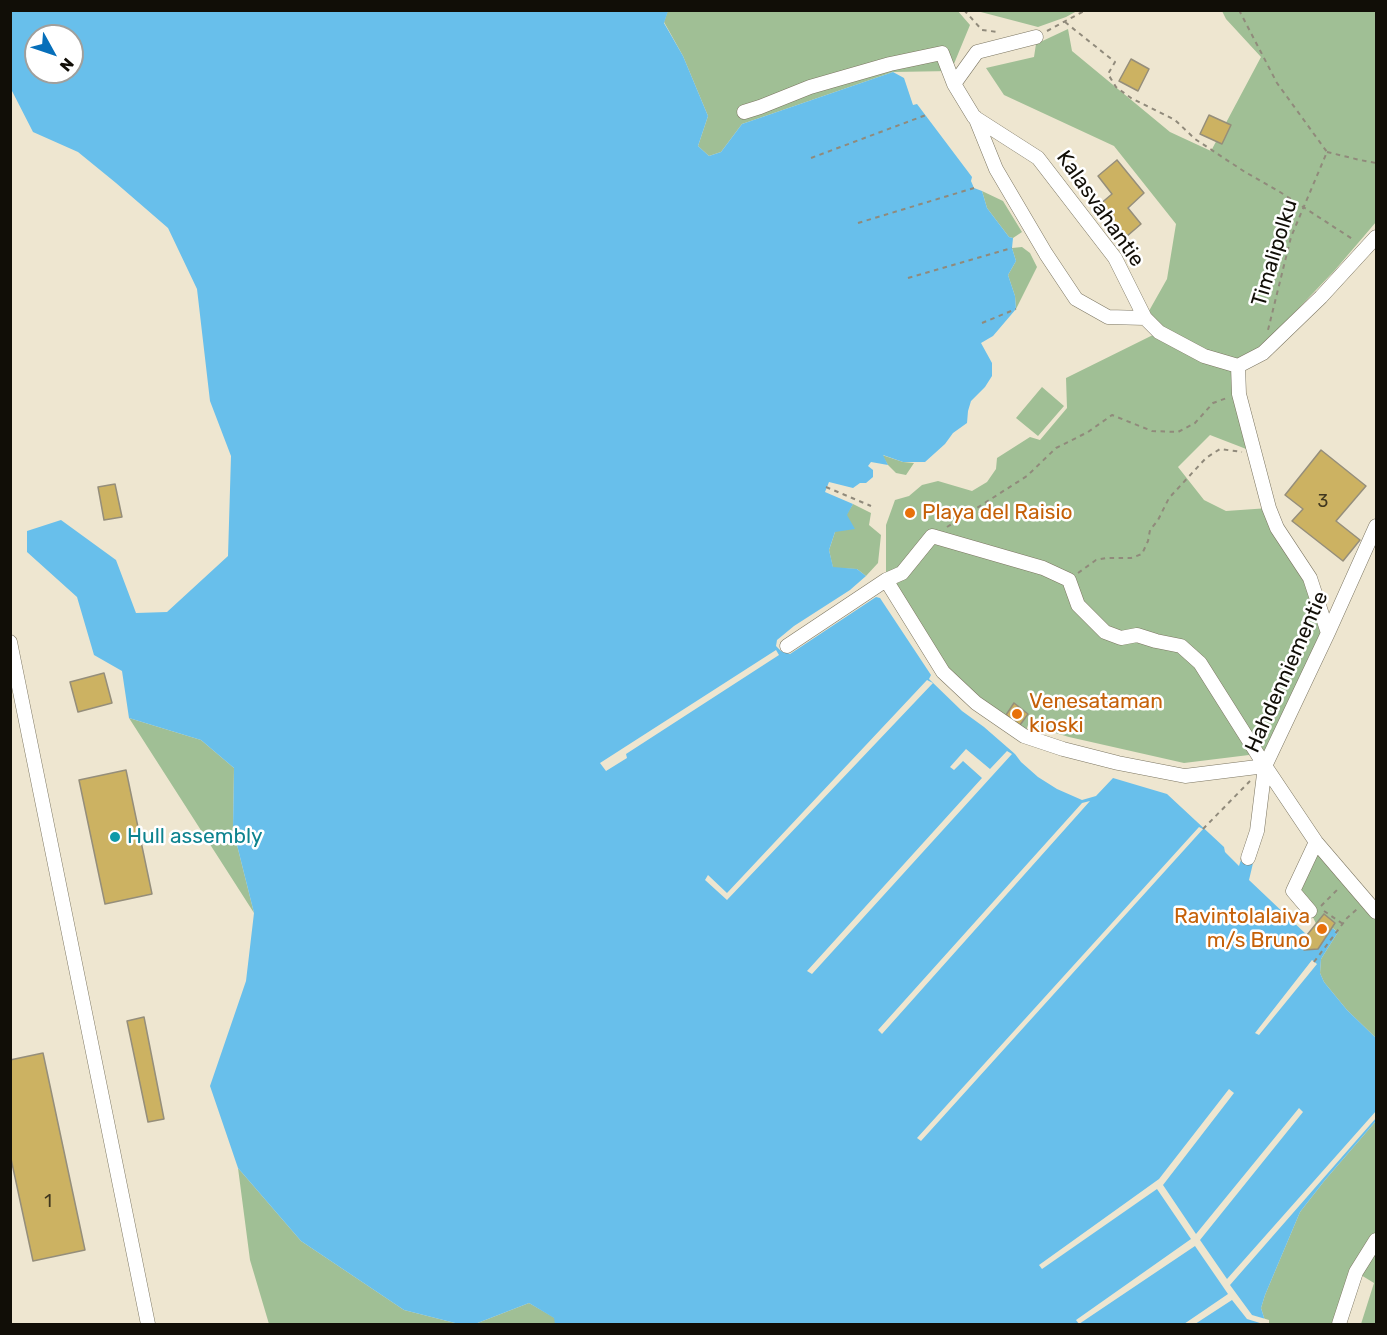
<!DOCTYPE html>
<html>
<head>
<meta charset="utf-8">
<style>
	body { margin:0 }
	#map { position:relative; width:1387px; height:1335px; overflow:hidden; background:#eee6d0; font-family:Rubik,sans-serif }
	canvas { display:block }
	.frame { position:absolute; inset:0; border:12px solid #110e07; pointer-events:none }
	.north { position:absolute; left:24px; top:24px; width:60px; height:60px; box-sizing:border-box; background:#fff; border:2px solid #a09f9c; border-radius:50%; rotate:130deg; font-size:16px; font-weight:700; line-height:24px; text-align:center; color:#110e07 }
	.north::after { content:''; display:block; margin:auto; width:21px; height:27px; background:#066fba; clip-path:polygon(50% 0,100% 100%,50% 72%,0 100%) }
</style>
</head>
<body>
<div id="map">
<canvas width="1387" height="1335"></canvas>
<div class="frame"></div>
<div class="north">N</div>
</div>
<script>
const ctx = document.querySelector('canvas').getContext('2d');
ctx.lineJoin = 'round';
function paint(path, color) { ctx.fillStyle = color; ctx.fill(path, 'evenodd'); }
const toPath = rows => new Path2D(rows.map(r => 'M' + r).join(''));
function stroke(path, color, width, dash) { ctx.strokeStyle = color; ctx.lineWidth = width; ctx.lineCap = dash ? 'butt' : 'round'; ctx.setLineDash(dash || []); ctx.stroke(path); }
function drawText(font, color, halo, rows, align = 'center') {
  ctx.font = font + ' Rubik,sans-serif'; ctx.lineWidth = 5; ctx.setLineDash([]); ctx.textBaseline = 'middle'; ctx.strokeStyle = halo; ctx.fillStyle = color; for (const [text, x, y, turn = 0] of rows) {
    ctx.save(); ctx.translate(x, y); ctx.rotate((+turn || 0) * Math.PI / 180); ctx.textAlign = isNaN(turn) ? turn : align; if (halo) ctx.strokeText(text, 0, 0); ctx.fillText(text, 0, 0); ctx.restore();
  }
}
const green = toPath([
	[668,10,957,10,970,25,951,71,893,72,742,124,721,152,709,156,698,146,708,116,683,56,664,22],
	[977,11,1077,11,1066,17,1038,27],
	[1222,11,1376,11,1376,222,1335,270,1277,331,1263,353,1238,366,1254,452,1210,435,1178,467,1204,500,1226,511,1269,508,1310,578,1328,633,1265,766,1257,754,1184,763,1069,737,1028,725,1024,736,943,672,886,580,886,525,895,500,909,496,922,485,938,481,972,491,987,482,996,469,997,458,1030,437,1040,440,1067,408,1066,378,1159,332,1145,318,1167,279,1176,224,1114,146,1004,95,986,68,1034,57,1036,44,1068,29,1072,51,1170,132,1211,151,1261,57,1226,19],
	[982,191,1003,201,1022,232,1013,238,1009,237,987,208],
	[1022,247,1030,253,1037,267,1016,309,1015,296,1008,275,1016,261,1012,248],
	[1042,387,1064,406,1038,436,1016,418],
	[882,455,903,462,914,463,906,475,896,473,888,465],
	[853,504,871,513,869,525,881,535,878,563,866,576,857,569,833,568,829,550,835,532],
	[129,718,201,740,234,768,233,829,254,913],
	[1316,842,1376,912,1376,1038,1347,1010,1324,982,1320,973,1321,959,1338,932,1327,924,1320,932,1310,911,1293,891],
	[1376,1121,1376,1324,1361,1324,1374,1283,1356,1272,1339,1324,1266,1324,1261,1308,1265,1295,1300,1212,1325,1180],
	[238,1168,301,1241,404,1310,459,1324,269,1324,250,1260],
	[529,1303,555,1318,555,1324,475,1324]
]);
const water = toPath([
	[10,11,668,11,664,23,683,56,708,116,698,146,709,156,721,152,742,124,893,72,904,78,913,105,917,104,972,177,971,181,974,188,982,191,987,208,1009,237,1013,238,1012,248,1016,261,1008,275,1015,296,1016,309,993,336,981,343,992,363,992,376,985,387,971,401,968,411,967,423,953,433,945,444,925,462,903,462,883,455,888,465,871,462,868,466,873,470,873,477,866,483,860,483,853,488,829,482,825,492,853,504,847,515,855,529,835,532,829,550,833,567,857,569,866,576,850,590,794,626,777,640,776,646,781,651,790,654,876,597,880,598,931,675,929,679,962,711,984,727,1015,754,1021,762,1038,777,1057,789,1082,800,1096,796,1113,778,1167,794,1224,847,1225,852,1239,866,1249,835,1259,838,1249,880,1307,935,1304,949,1318,949,1332,928,1338,932,1321,959,1320,973,1324,982,1347,1010,1376,1038,1376,1121,1325,1180,1300,1212,1265,1295,1261,1308,1266,1324,555,1324,554,1318,529,1303,475,1324,459,1324,404,1310,301,1241,238,1168,210,1086,246,981,254,913,233,829,234,768,201,740,129,718,122,671,94,655,77,597,27,552,27,531,61,520,116,560,136,613,167,612,228,556,231,456,210,401,197,289,168,228,116,183,78,152,33,132,11,89],
	[36,36,72,36,72,72,36,72]
]);
const pier = toPath([
	[776,650,779,655,626,754,627,758,606,771,600,763],
	[927,680,933,683,727,900,705,880,708,875,727,893],
	[966,749,990,769,1007,751,1012,754,812,974,807,971,982,778,963,761,954,770,950,767],
	[1090,801,882,1034,878,1030,1082,803],
	[1199,827,1203,829,921,1141,917,1138],
	[1312,960,1317,964,1259,1035,1255,1033],
	[1229,1089,1234,1093,1163,1185,1196,1234,1299,1108,1303,1112,1200,1240,1227,1279,1376,1111,1376,1118,1230,1285,1252,1315,1269,1320,1269,1324,1260,1324,1260,1323,1247,1319,1232,1300,1195,1324,1184,1324,1228,1294,1195,1246,1079,1324,1076,1320,1191,1239,1157,1189,1042,1269,1039,1265,1159,1179]
]);
const building = toPath([
	[1131,59,1149,69,1138,91,1119,81,1131,59],
	[1209,115,1231,125,1222,144,1200,134,1209,115],
	[1117,160,1144,193,1128,208,1141,224,1126,237,1099,205,1112,194,1098,176,1117,160],
	[1321,450,1366,486,1336,521,1360,540,1343,561,1292,521,1303,509,1285,495,1321,450],
	[115,484,122,517,104,520,98,487,115,484],
	[104,673,112,703,78,712,70,682,104,673],
	[1014,703,1028,714,1020,725,1006,715,1014,703],
	[126,770,152,894,105,904,79,780,126,770],
	[1324,914,1335,923,1318,949,1304,950,1307,935,1324,914],
	[144,1017,164,1119,148,1122,127,1021,144,1017],
	[43,1053,85,1250,33,1261,10,1154,10,1060,43,1053]
]);
const path = toPath([
	[964,10,982,30,998,32],
	[1239,10,1277,83,1327,152,1291,237,1268,330],
	[1065,22,1115,62,1108,74,1116,87,1131,98,1175,120,1195,139,1245,172,1280,192,1354,240],
	[1047,31,1086,10],
	[1327,152,1360,160,1376,163],
	[811,158,926,115],
	[858,223,974,188],
	[908,278,1012,248],
	[982,323,1016,309],
	[826,487,871,506],
	[947,527,1027,476,1056,448,1088,432,1112,415,1152,431,1178,432,1195,423,1213,403,1227,398],
	[1078,573,1096,560,1106,558,1131,558,1142,554,1148,541,1150,530,1158,520,1169,498,1206,458,1220,449,1242,452],
	[1203,829,1250,781],
	[1321,906,1338,889],
	[1324,911,1343,924],
	[1314,962,1347,918,1357,909]
]);
const minor = toPath([
	[1036,37,977,52,954,84,974,117,1038,158,1115,258,1145,318,1159,332,1204,356,1238,366,1263,353,1321,297,1376,237],
	[744,112,760,107,810,87,890,64,942,53,954,84],
	[975,117,996,169,1046,254,1076,299,1108,317,1145,318],
	[1238,366,1239,394,1269,508,1277,528,1310,578,1328,633],
	[1376,526,1328,633,1265,766,1316,842,1376,912],
	[886,580,943,672,976,703,1024,736,1063,749,1118,763,1185,776,1265,766],
	[10,642,148,1324],
	[787,646,886,580,902,573,932,536,1043,568,1069,580,1078,605,1105,632,1121,638,1137,635,1156,641,1181,646,1200,663,1265,766,1257,831,1248,858],
	[1310,911,1293,891,1316,842],
	[1339,1324,1356,1272,1376,1240]
]);
const markers = [
	[910,513,6,"#e8710a"],
	[1017,714,6,"#e8710a"],
	[115,837,6,"#0f9aa8"],
	[1322,929,6,"#e8710a"]
];
const numberNames = [
	["3",1323,502],
	["1",48,1202]
];
const streetNames = [
	["Kalasvahantie",1100,209,55],
	["Timalipolku",1275,253,-73],
	["Hahdenniementie",1287,672,-66]
];
const foodNames = [
	["Playa del Raisio",922,513],
	["Venesataman",1029,702],
	["kioski",1029,726],
	["Ravintolalaiva",1310,917,"right"],
	["m/s Bruno",1310,941,"right"]
];
const cultureNames = [
	["Hull assembly",127,837]
];
paint(green, '#a0bf95');
paint(water, '#68bfeb');
paint(pier, '#eee6d0');
paint(building, '#ccb262');
stroke(building, '#958e7a', 1.5);
stroke(minor, '#7c7662', 15);
stroke(path, '#908a7b', 2, [4.5, 4.5]);
stroke(minor, '#fff', 14);
for (const [x, y, r, color] of markers) { const dot = new Path2D(); dot.arc(x, y, r, 0, 2 * Math.PI); ctx.fillStyle = color; ctx.fill(dot); stroke(dot, '#fff', 2); }
drawText('18px', '#40371e', null, numberNames);
drawText('21px', '#110e07', '#fff', streetNames);
drawText('21px', '#c56008', '#fff', foodNames, 'left');
drawText('21px', '#0d838f', '#fff', cultureNames, 'left');
</script>
</body>
</html>
